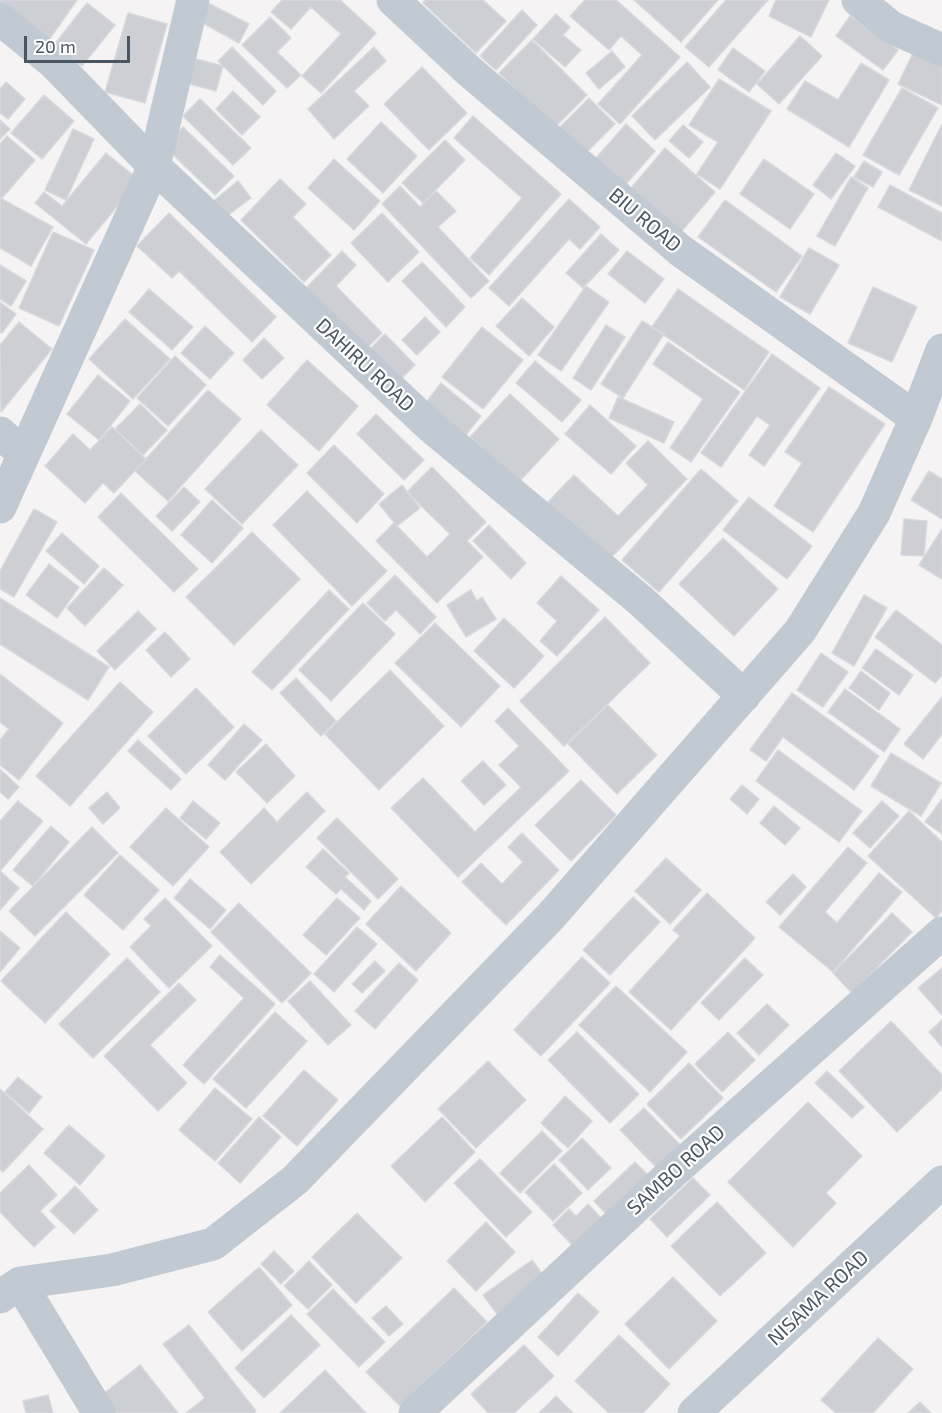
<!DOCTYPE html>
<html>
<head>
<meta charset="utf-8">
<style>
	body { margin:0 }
	#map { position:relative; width:942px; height:1413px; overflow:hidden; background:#f5f3f3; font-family:"Exo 2",sans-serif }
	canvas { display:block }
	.scale { position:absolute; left:24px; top:36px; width:106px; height:27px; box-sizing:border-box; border:3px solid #4a5661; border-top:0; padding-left:8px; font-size:18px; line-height:21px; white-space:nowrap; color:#4a5661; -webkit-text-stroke:4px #fff; paint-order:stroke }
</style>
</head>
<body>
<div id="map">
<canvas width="942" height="1413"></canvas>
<div class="scale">20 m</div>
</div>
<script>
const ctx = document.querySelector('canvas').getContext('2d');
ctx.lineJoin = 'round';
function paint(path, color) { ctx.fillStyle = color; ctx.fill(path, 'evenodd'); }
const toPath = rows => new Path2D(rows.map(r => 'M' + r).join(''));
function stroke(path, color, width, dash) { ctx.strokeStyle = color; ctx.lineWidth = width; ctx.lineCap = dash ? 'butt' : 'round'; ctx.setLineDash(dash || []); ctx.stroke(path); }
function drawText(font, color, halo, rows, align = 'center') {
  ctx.font = font + ' "Exo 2",sans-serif'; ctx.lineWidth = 4.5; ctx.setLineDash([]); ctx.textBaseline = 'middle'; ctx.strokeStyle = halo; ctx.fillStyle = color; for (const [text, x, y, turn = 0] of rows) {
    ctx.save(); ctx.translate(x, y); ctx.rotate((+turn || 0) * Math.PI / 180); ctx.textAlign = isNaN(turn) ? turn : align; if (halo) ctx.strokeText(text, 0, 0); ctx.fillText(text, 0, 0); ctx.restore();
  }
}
const building = toPath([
	[0,0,77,0,49,40,0,6,0,0],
	[282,0,340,0,376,33,321,93,302,76,341,34,311,7,291,29,271,12,282,0],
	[425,0,483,0,506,21,476,53,423,3,425,0],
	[585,0,616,0,680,57,620,124,598,104,642,55,621,36,609,50,570,16,585,0],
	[634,0,718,0,681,42,634,0],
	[726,0,768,0,709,67,685,47,726,0],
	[776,0,829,0,811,37,769,16,776,0],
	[87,3,115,25,82,66,54,45,87,3],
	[208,3,249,24,239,43,199,21,208,3],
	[522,10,537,25,496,70,480,56,522,10],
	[128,13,167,24,145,103,105,92,128,13],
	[556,14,570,27,563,35,581,50,565,67,533,39,556,14],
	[850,16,898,50,883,70,836,36,850,16],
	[270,17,291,38,277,52,301,75,287,88,242,45,270,17],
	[800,36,822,56,779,104,757,84,800,36],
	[532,40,587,95,554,128,499,73,532,40],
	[232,47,276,91,263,105,218,61,232,47],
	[374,47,386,61,354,91,369,106,334,139,308,109,374,47],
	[733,48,765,71,749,92,718,70,733,48],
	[915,49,942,62,942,105,898,84,915,49],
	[612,51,625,67,599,89,586,73,612,51],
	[189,57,223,66,216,91,182,82,189,57],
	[687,62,710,87,655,140,632,116,687,62],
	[861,63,889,80,849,147,787,109,805,81,838,100,861,63],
	[422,67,467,113,429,150,384,104,422,67],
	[719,79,771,111,720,189,697,174,718,142,689,125,719,79],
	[6,82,25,99,8,119,0,113,0,89,6,82],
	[902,88,938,108,899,175,863,155,902,88],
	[233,91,260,117,242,135,216,109,233,91],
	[44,95,74,121,42,159,11,133,44,95],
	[589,98,615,124,584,155,558,129,589,98],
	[200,99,251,148,233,165,183,116,200,99],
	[473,116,561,194,489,275,470,258,522,198,454,138,473,116],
	[0,120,10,129,0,139,0,120],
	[381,122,417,156,383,193,347,159,381,122],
	[626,124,655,151,619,192,589,166,626,124],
	[942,124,942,206,909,190,942,124],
	[683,125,703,142,689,158,669,141,683,125],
	[183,127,234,176,215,195,165,147,183,127],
	[73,129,94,139,66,200,45,190,73,129],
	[7,136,35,160,2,198,0,196,0,144,7,136],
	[445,140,465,160,423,203,402,183,445,140],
	[665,148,715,192,681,232,631,188,665,148],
	[106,153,139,180,86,244,35,203,44,192,62,206,106,153],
	[836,153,855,166,831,199,813,185,836,153],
	[334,159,380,201,354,230,308,188,334,159],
	[764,159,814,194,790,229,740,194,764,159],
	[864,161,882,172,873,187,854,177,864,161],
	[851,177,868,188,835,246,817,236,851,177],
	[280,179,306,204,293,217,331,255,304,282,241,220,280,179],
	[238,181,251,198,223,219,211,203,238,181],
	[890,185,942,213,942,241,878,207,890,185],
	[400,186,420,207,436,191,456,211,438,227,489,281,471,298,382,204,400,186],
	[0,198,53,227,31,266,0,248,0,198],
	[569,199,600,227,580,249,569,239,509,306,489,288,569,199],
	[725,200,802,256,776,292,698,237,725,200],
	[169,213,276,317,252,342,179,271,172,278,137,246,169,213],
	[382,213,419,252,388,282,351,243,382,213],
	[53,232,94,250,59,326,19,308,53,232],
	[601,234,619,250,583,288,566,273,601,234],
	[809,248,839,265,810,314,780,297,809,248],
	[342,251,356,265,336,286,382,333,366,349,306,288,342,251],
	[627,251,664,279,645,303,608,274,627,251],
	[422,262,465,307,446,327,402,281,422,262],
	[0,265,26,281,11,306,0,299,0,265],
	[586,286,609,302,561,371,538,355,586,286],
	[873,287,917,307,892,362,848,343,873,287],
	[149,289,193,327,172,350,129,312,149,289],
	[678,289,769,352,744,390,652,327,678,289],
	[522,298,554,327,529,356,496,326,522,298],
	[0,302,16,314,2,333,0,332,0,302],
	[425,317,440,332,417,355,402,340,425,317],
	[125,319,170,359,133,399,89,359,125,319],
	[642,321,664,334,623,398,601,384,642,321],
	[19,322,52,349,1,412,0,345,19,322],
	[606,325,625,337,591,390,573,378,606,325],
	[205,326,234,353,210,379,181,353,205,326],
	[482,327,523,360,483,409,442,377,482,327],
	[385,334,415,365,396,384,366,353,385,334],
	[264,338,284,358,262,379,243,360,264,338],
	[668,342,740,392,691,462,670,448,703,399,653,364,668,342],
	[772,354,820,388,764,466,749,455,770,425,757,416,721,467,701,453,772,354],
	[175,356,206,385,168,426,137,398,175,356],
	[307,360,358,406,319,451,267,405,307,360],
	[535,361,581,400,562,422,516,383,535,361],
	[98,375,130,401,99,440,67,414,98,375],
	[441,383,481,416,465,436,425,404,441,383],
	[829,387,885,424,813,532,774,506,802,463,785,452,829,387],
	[208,390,241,419,168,501,135,471,208,390],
	[510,394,559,439,519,482,470,437,510,394],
	[618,397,674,422,664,443,609,418,618,397],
	[140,404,167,430,143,455,115,429,140,404],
	[590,405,636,446,611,474,565,434,590,405],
	[376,414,424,460,404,480,357,434,376,414],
	[112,427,146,459,114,493,103,483,85,503,45,466,73,434,90,450,112,427],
	[261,430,298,465,242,524,205,489,261,430],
	[648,441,687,479,607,562,547,503,574,475,618,516,648,485,626,463,648,441],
	[334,445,384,494,357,523,307,473,334,445],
	[432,467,486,522,467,541,483,557,437,603,376,541,394,523,427,557,450,534,407,492,432,467],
	[701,469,738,501,659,592,622,560,701,469],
	[929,471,942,479,942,519,911,500,929,471],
	[402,485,420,508,397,526,379,504,402,485],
	[184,487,200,502,172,531,156,516,184,487],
	[307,491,387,571,352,606,273,525,307,491],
	[121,493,198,569,174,592,98,517,121,493],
	[749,497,812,546,787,579,723,530,749,497],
	[212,500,243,528,212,563,181,535,212,500],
	[34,509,57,522,14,597,0,589,0,571,34,509],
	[904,519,927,521,924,556,901,555,904,519],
	[489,525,526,563,511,579,473,541,489,525],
	[942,529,942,579,919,565,942,529],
	[252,532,300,579,234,645,186,597,252,532],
	[62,533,99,566,84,584,46,551,62,533],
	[723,538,778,589,734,636,679,584,723,538],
	[49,564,79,587,57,618,26,595,49,564],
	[104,568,123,585,85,626,67,608,104,568],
	[395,575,436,617,420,634,396,610,385,621,367,603,395,575],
	[561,576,599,610,557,656,540,641,557,621,537,603,561,576],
	[329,590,349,609,272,690,252,672,329,590],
	[471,590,477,601,482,597,496,619,466,637,447,605,471,590],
	[864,595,887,608,854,666,832,653,864,595],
	[0,598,109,667,88,700,0,644,0,598],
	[363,603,395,634,331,701,299,670,363,603],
	[896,610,942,645,942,675,935,683,875,637,896,610],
	[138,611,156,629,115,670,97,651,138,611],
	[605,617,650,663,564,746,520,701,605,617],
	[504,618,544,656,514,688,474,651,504,618],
	[435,623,500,686,461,727,395,663,435,623],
	[165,632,190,659,171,677,146,650,165,632],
	[876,649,913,675,899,695,862,668,876,649],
	[821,653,848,672,823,707,797,690,821,653],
	[390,670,444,726,379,790,325,734,390,670],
	[861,671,890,693,879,710,849,688,861,671],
	[0,674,63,723,19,780,0,765,0,740,9,729,0,722,0,674],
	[296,678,336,721,321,736,280,693,296,678],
	[120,682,153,712,70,806,36,776,120,682],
	[196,688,234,727,186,774,148,736,196,688],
	[845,689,900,729,884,752,828,712,845,689],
	[792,693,879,756,854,790,783,737,766,761,750,750,792,693],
	[942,697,942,734,923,759,904,744,942,697],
	[608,705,657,755,617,794,568,744,608,705],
	[508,708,569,771,458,877,391,808,423,778,475,832,521,787,499,765,519,746,495,721,508,708],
	[244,724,262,740,225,780,208,765,244,724],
	[138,740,181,779,171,790,128,751,138,740],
	[266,744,295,776,267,803,236,772,266,744],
	[778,750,862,811,839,842,756,781,778,750],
	[891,753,941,783,921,816,871,786,891,753],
	[483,761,506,785,484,805,461,781,483,761],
	[0,769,19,787,8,799,0,792,0,769],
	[581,780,616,815,571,861,535,825,581,780],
	[742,785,759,799,747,814,730,799,742,785],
	[107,792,120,808,103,824,89,808,107,792],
	[307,792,325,811,251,884,220,852,264,808,277,822,307,792],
	[942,799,942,834,925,822,942,799],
	[18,801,43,821,0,871,0,821,18,801],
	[193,801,220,823,206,839,180,818,193,801],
	[882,801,899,816,870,848,853,833,882,801],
	[774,806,800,828,785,845,760,823,774,806],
	[166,808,209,847,173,886,130,847,166,808],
	[909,811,942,842,942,911,936,918,868,856,909,811],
	[337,818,398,879,378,899,317,838,337,818],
	[51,826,69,842,33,886,13,870,51,826],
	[92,827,118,853,35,936,9,911,92,827],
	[522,833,559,870,506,925,462,882,481,863,502,884,523,862,508,847,522,833],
	[848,847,867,863,825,912,837,923,879,873,902,892,833,972,779,927,848,847],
	[323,849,349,873,345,877,371,901,364,910,341,889,336,894,306,867,323,849],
	[120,855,159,890,123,930,84,895,120,855],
	[666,858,701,890,670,924,635,891,666,858],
	[0,871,19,888,0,910,0,871],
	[793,874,806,887,780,915,766,902,793,874],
	[190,879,226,910,210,929,174,898,190,879],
	[401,886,451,933,416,971,366,924,401,886],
	[707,893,755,938,671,1030,629,992,680,936,673,930,707,893],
	[633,897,660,922,610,975,583,950,633,897],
	[165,898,212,946,169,988,130,947,151,926,144,919,165,898],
	[337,898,360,918,326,955,303,935,337,898],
	[239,903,311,973,282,1003,211,932,239,903],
	[66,912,110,954,45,1023,1,981,66,912],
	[892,913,912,932,852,993,833,973,892,913],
	[357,927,377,944,334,992,314,974,357,927],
	[0,931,20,948,0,972,0,931],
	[220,955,275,1004,204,1084,183,1065,244,998,210,967,220,955],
	[582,957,610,983,541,1056,514,1030,582,957],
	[127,958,160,992,93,1058,59,1024,127,958],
	[745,958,763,975,719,1020,701,1003,745,958],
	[375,961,385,971,362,993,352,984,375,961],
	[399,963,418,980,375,1029,355,1011,399,963],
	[942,968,942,1015,918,988,942,968],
	[310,981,351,1025,328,1045,288,1001,310,981],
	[179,983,196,1000,150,1045,187,1083,158,1111,104,1056,179,983],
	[616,986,687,1052,650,1092,579,1025,616,986],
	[767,1004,789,1025,759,1055,737,1033,767,1004],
	[275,1012,307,1041,246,1108,213,1079,275,1012],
	[942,1020,942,1047,929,1032,942,1020],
	[891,1021,942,1075,942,1089,897,1132,839,1071,891,1021],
	[577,1032,639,1094,610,1123,548,1060,577,1032],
	[728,1032,755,1060,722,1092,695,1064,728,1032],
	[488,1061,526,1100,476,1148,438,1109,488,1061],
	[689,1063,723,1098,681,1139,647,1104,689,1063],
	[304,1070,338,1100,297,1146,263,1116,304,1070],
	[827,1071,864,1107,852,1118,815,1083,827,1071],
	[18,1077,42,1097,29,1113,5,1092,18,1077],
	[215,1088,252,1119,215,1161,179,1130,215,1088],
	[0,1089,43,1129,3,1172,0,1169,0,1089],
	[565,1096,592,1121,568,1148,541,1123,565,1096],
	[808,1102,862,1156,826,1193,836,1203,793,1247,728,1182,808,1102],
	[644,1108,682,1147,658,1169,620,1130,644,1108],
	[259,1117,281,1137,240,1183,218,1163,259,1117],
	[442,1117,475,1152,425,1202,391,1166,442,1117],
	[69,1125,105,1156,80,1185,44,1153,69,1125],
	[542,1131,562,1151,520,1193,500,1173,542,1131],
	[582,1138,611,1168,588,1190,559,1160,582,1138],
	[480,1159,532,1212,506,1237,454,1183,480,1159],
	[635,1162,652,1179,611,1219,594,1201,635,1162],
	[554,1164,582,1193,553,1221,525,1192,554,1164],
	[29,1165,57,1195,40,1211,55,1227,34,1247,0,1212,0,1193,29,1165],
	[693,1178,710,1195,667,1237,650,1219,693,1178],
	[75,1186,98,1210,74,1234,50,1211,75,1186],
	[717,1202,766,1253,720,1296,671,1246,717,1202],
	[588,1204,606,1223,577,1250,553,1225,569,1209,576,1216,588,1204],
	[357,1213,402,1258,356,1303,312,1257,357,1213],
	[486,1222,515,1252,476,1291,447,1261,486,1222],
	[274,1251,294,1271,281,1284,261,1264,274,1251],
	[532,1260,546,1279,497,1314,483,1295,532,1260],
	[309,1261,332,1285,308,1309,284,1286,309,1261],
	[259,1267,292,1305,242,1351,208,1312,259,1267],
	[673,1277,717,1321,669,1369,625,1324,673,1277],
	[454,1288,487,1322,400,1406,366,1372,454,1288],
	[333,1289,385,1342,359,1367,307,1314,333,1289],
	[578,1293,599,1312,558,1356,538,1337,578,1293],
	[386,1306,403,1324,389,1336,372,1318,386,1306],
	[291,1315,320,1345,264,1398,235,1368,291,1315],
	[189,1325,256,1411,254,1413,186,1413,205,1398,163,1344,189,1325],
	[619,1335,670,1384,643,1413,609,1413,575,1381,619,1335],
	[878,1338,913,1369,873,1413,836,1413,821,1400,878,1338],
	[524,1345,554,1376,514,1413,488,1413,471,1394,524,1345],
	[140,1365,178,1413,116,1413,102,1395,140,1365],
	[325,1370,366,1413,280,1413,325,1370],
	[48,1395,53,1413,26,1413,23,1401,48,1395],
	[556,1396,573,1413,539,1413,556,1396],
	[920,1402,931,1413,908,1413,920,1402]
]);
const minor = toPath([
	[393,0,469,71,681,251,916,418],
	[858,0,891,27,942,50],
	[0,19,54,63,154,166,429,425,641,601,744,696],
	[0,433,24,454],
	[0,507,154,166,193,0],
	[20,1283,112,1270,213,1244,295,1180,551,916,800,631,874,513,916,418,942,350],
	[0,1297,20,1283,99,1413],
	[415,1413,671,1174,942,933],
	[694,1413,942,1182]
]);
const streetNames = [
	["BIU ROAD",645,220,40],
	["DAHIRU ROAD",365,365,43],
	["SAMBO ROAD",676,1170,-42],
	["NISAMA ROAD",818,1298,-43]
];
paint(building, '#cdcfd5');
stroke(building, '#d7d9de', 1.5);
stroke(minor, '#c1cad2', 33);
drawText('20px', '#4a5661', '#fff', streetNames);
</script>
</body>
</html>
